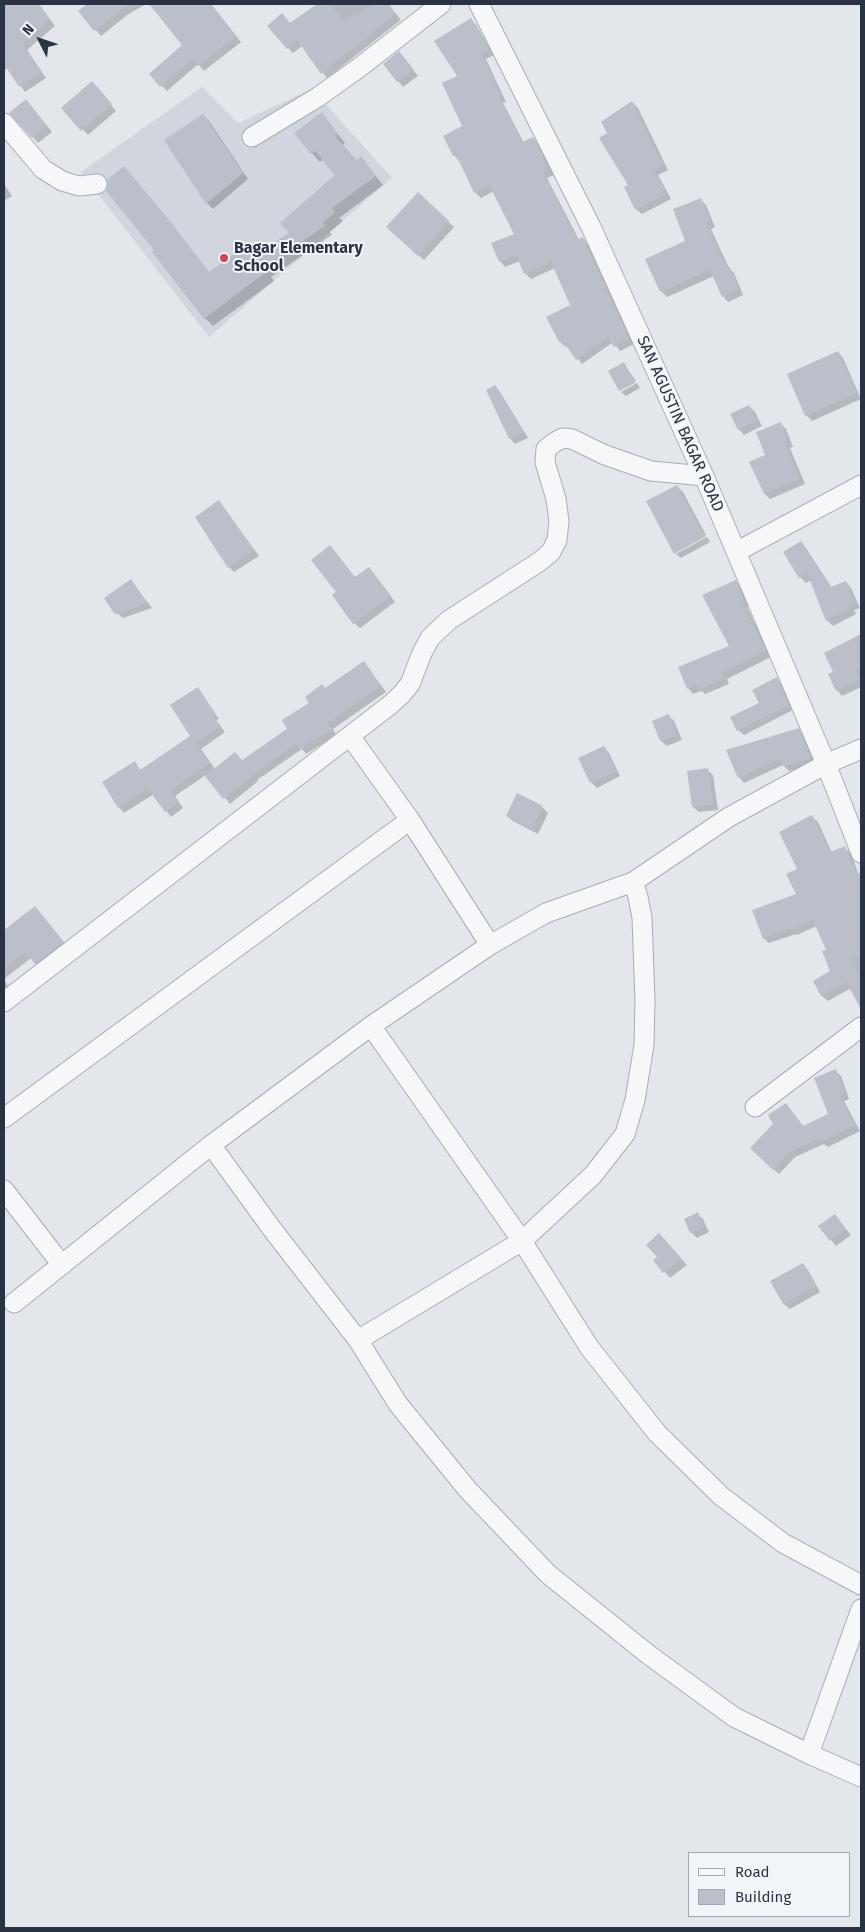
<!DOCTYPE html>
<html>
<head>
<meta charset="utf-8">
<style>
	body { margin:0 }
	#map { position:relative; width:865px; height:1932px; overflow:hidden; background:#e3e6eb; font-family:"Fira Sans",sans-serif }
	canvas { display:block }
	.frame { position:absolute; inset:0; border:5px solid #2a3344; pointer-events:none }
	.legend { position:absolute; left:688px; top:1852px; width:162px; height:65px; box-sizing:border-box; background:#f2f5f8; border:1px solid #a2a7b0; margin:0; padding:6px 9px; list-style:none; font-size:15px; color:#2a3344 }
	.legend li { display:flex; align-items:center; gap:10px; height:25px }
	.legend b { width:25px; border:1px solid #a2a7b0 }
	.north { position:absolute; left:15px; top:15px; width:50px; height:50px; -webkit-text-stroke:4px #f2f5f8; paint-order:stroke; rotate:311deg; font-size:14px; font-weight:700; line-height:20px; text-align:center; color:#2a3344 }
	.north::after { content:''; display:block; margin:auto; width:18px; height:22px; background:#2a3344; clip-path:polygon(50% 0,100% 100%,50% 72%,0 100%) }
</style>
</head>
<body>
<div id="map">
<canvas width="865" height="1932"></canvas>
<div class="frame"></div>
<ul class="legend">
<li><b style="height:6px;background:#f6f7f9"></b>Road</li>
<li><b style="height:14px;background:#babfc9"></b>Building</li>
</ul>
<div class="north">N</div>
</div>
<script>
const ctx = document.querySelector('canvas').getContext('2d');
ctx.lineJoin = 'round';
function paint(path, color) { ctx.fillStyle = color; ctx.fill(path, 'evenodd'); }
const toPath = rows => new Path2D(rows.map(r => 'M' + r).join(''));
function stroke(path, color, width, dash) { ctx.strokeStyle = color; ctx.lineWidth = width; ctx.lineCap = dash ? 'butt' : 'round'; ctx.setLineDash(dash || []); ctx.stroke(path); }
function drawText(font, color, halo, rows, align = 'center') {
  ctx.font = font + ' "Fira Sans",sans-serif'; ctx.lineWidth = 4; ctx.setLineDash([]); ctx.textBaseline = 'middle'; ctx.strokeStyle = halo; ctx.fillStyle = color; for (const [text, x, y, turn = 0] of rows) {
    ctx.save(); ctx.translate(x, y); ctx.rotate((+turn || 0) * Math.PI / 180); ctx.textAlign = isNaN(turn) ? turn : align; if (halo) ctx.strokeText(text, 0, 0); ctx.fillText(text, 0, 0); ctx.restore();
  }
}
const built = toPath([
	[202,87,238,123,312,89,392,178,209,337,81,172]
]);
const shadow = toPath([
	[4,4,39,4,55,26,27,50,46,78,25,92,8,68,4,70],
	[89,4,146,4,127,15,101,36,80,11],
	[151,4,211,4,241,42,204,71,198,64,167,91,151,74,183,46],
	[319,4,388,4,401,20,327,78,302,46,293,53,288,48,290,24],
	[471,19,476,25,494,55,486,59,506,102,503,103,524,143,533,138,538,144,554,175,547,178,579,240,583,239,588,244,634,344,620,351,613,342,582,364,568,346,566,347,560,342,548,318,571,306,555,268,531,279,525,273,520,261,505,267,500,261,515,235,494,191,481,198,475,192,459,161,454,155,476,82],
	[399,52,418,76,403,87,384,64],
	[97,88,116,111,88,135,63,108],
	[632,102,638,108,668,170,658,175,671,199,642,214,636,209,630,185,609,134],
	[31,106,52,132,38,143,33,137],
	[321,114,345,143,343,145,357,161,361,158,383,185,339,218,343,221,330,232,332,235,271,277,274,281,213,326,205,318,156,250,132,177,210,273,246,246,256,257,291,234,337,175,323,159,320,162,312,153],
	[203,115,209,121,248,179,213,209,207,203,165,141],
	[4,184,12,196,4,201],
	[418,194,454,227,424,260,394,233],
	[700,199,706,205,715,227,711,229,729,268,734,273,743,295,728,302,723,296,714,276,667,297,661,291,647,259,687,241],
	[838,352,843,358,861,399,812,421,806,415],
	[624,364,636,381,620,390,610,372],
	[637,383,640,388,626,396,621,392],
	[495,386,500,392,528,438,515,444,510,438],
	[749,406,755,412,762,426,744,435,739,429],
	[780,423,786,429,793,447,790,448,805,484,770,499,765,494,751,462,767,456],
	[677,486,683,492,706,535,675,552],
	[219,502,259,556,234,572,229,567],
	[707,537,710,542,681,558,676,554],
	[801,542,806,548,832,588,846,582,851,588,860,608,854,610,856,614,833,626,827,620,811,580,806,583,800,577,785,553],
	[369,568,395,602,360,628,354,623,338,592],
	[131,581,152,608,123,618,117,613],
	[735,581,741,587,749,606,747,607,771,657,727,679,729,684,705,694,702,691,693,694,688,688,731,646],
	[856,638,861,643,861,687,842,696,837,690,834,672],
	[364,662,386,692,333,729,336,735,306,754,302,749,257,780,258,781,230,804,206,775,175,796,183,808,171,817,154,794,124,813,119,807,134,763,142,771,191,737,197,688,219,719,216,720,225,732,201,749,215,769,242,761,289,729,325,689],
	[777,679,782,684,793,710,744,735,738,730,761,704],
	[669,716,674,721,682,740,667,746,661,741,654,721],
	[798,729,804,735,816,763,789,771,783,765,744,783,739,777],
	[604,747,609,753,620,776,597,788,591,782],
	[707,770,713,775,718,810,699,812,693,807,689,772],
	[542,807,548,813,538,834,513,821,507,816],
	[812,817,818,822,832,853,845,848,851,853,861,882,861,1003,851,988,828,1001,822,996,814,981,832,972,827,950,817,926,797,935,796,934,769,943,764,938,798,895,798,870],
	[35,907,68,948,41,969,31,958,4,979,11,992,4,999,4,933],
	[835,1071,841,1076,849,1099,844,1101,860,1131,828,1147,824,1144,795,1157,779,1174,757,1154,786,1104,804,1127,829,1114],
	[697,1214,703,1219,709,1232,697,1238,691,1232],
	[834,1215,851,1235,836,1246,820,1226],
	[659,1235,687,1265,670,1278,655,1260,659,1257],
	[803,1264,808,1270,820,1292,790,1309,784,1304,772,1281]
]);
const building = toPath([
	[4,4,39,4,50,20,22,44,42,72,19,87,4,64],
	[87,4,129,4,94,31,78,11],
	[149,4,211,4,236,36,198,66,192,59,160,87,149,74,182,45],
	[317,4,331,4,343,20,355,14,356,16,372,4,389,4,396,14,321,74,297,40,287,49,267,26,282,13,290,23],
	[471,18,489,49,482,54,501,96,499,97,522,142,533,137,549,169,543,172,577,240,583,237,629,338,614,347,608,337,576,360,563,341,559,342,546,317,570,305,551,262,524,274,516,255,499,262,491,243,514,234,489,185,474,193,456,154,453,156,443,136,462,126,442,83,457,76,434,41],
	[399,51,414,70,397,82,383,64],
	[92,81,112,104,81,131,61,108],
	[26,99,47,126,32,138,9,113],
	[632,101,663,165,654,169,666,194,635,210,624,187,628,185,599,138,607,133,601,122],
	[322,112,338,134,335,136,356,160,361,156,376,176,332,208,335,212,323,223,325,226,263,268,266,272,204,319,152,252,154,250,106,191,108,183,107,180,124,166,170,221,209,272,246,245,254,256,289,233,280,223,335,175,315,151,311,154,294,133],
	[203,114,243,173,206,204,164,140],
	[418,192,449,221,418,256,386,227],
	[701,198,710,221,706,223,726,267,729,266,739,289,722,297,710,270,660,292,645,259,685,241,673,209],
	[838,351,857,393,805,416,787,374],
	[624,362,635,383,619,391,608,371],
	[495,385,524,432,509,439,486,390],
	[749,405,757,420,738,430,730,414],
	[781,422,788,441,785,443,800,479,764,494,749,462,765,455,756,432],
	[677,485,705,537,674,554,646,501],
	[219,500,254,550,228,568,195,517],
	[801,541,831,587,846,581,855,602,850,604,851,608,826,621,807,573,799,578,783,552],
	[330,545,355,577,369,567,391,596,353,624,332,595,336,592,311,560],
	[131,579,147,603,116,614,114,613,104,598],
	[736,580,744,600,742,601,766,651,722,673,725,679,698,690,697,686,687,689,678,667,729,646,702,595],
	[861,634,861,667,855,669,860,680,836,691,828,674,833,672,824,653],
	[364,661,381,686,328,723,332,729,300,749,296,744,253,774,254,775,223,799,205,776,235,752,242,760,287,729,282,720,309,703,305,697,322,684,325,688],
	[777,677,789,705,737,731,730,717,759,703,752,690],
	[198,687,215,713,212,715,221,726,196,743,210,763,171,790,179,802,165,812,148,789,118,808,102,782,135,761,140,770,190,736,170,705],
	[669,714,677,735,660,741,652,721],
	[799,728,811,758,782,766,780,759,738,778,726,750],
	[604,746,616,771,590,783,578,758],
	[708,768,713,804,692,807,687,771],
	[517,793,543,806,532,829,506,816],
	[812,815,830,852,845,846,857,874,861,872,861,955,851,960,861,978,861,1009,846,982,821,996,813,981,830,971,822,951,826,950,813,920,791,930,790,928,763,939,752,910,796,894,786,874,797,869,779,832],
	[35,906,64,942,35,964,25,952,4,970,4,930],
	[836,1069,845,1093,839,1096,855,1125,821,1142,819,1138,789,1152,773,1170,750,1148,773,1124,768,1115,786,1103,803,1126,828,1114,814,1078],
	[698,1212,704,1227,690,1233,684,1219],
	[835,1214,846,1229,830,1241,818,1226],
	[659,1233,682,1259,663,1273,653,1260,657,1257,646,1245],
	[803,1263,816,1286,783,1304,770,1281]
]);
const street = toPath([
	[479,4,591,227,704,476,826,764,861,853],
	[4,123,43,169,62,181,79,186,97,184],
	[252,137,318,97,360,67,441,4],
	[736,552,861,485],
	[350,736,410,820,490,945],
	[4,1002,390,705,401,695,410,684,422,653,430,638,449,620,539,562,551,552,557,540,559,521,556,499,545,462,546,449,555,442,563,438,572,439,605,455,651,471,704,476],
	[371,1026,522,1241,589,1347,657,1433,721,1496,783,1543,861,1585],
	[755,1107,861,1027],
	[4,1118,410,820],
	[211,1145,272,1229,358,1340,398,1404,468,1490,548,1574,649,1655,734,1717,809,1754,861,1777],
	[4,1190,62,1265],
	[14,1303,211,1145,371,1026,490,945,546,913,633,882,729,817,826,764,861,749],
	[358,1340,522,1241,593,1175,625,1134,635,1100,644,1045,645,1001,642,918,638,897,633,882],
	[809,1754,861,1609]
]);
const markers = [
	[224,258,5,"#d24659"]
];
const poiNames = [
	["Bagar Elementary",234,249],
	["School",234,267]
];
const streetNames = [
	["SAN AGUSTIN BAGAR ROAD",680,424,66]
];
paint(built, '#d1d5dd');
paint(shadow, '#0003');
paint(building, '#babfc9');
stroke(street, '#a8adb6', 21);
stroke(street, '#f6f7f9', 19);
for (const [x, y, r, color] of markers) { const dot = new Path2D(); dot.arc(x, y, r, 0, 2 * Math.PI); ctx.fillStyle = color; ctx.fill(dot); stroke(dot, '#f2f5f8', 2); }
drawText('bold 16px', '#2a3344', '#f2f5f8', poiNames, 'left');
drawText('16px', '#2a3344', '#f2f5f8', streetNames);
</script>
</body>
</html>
